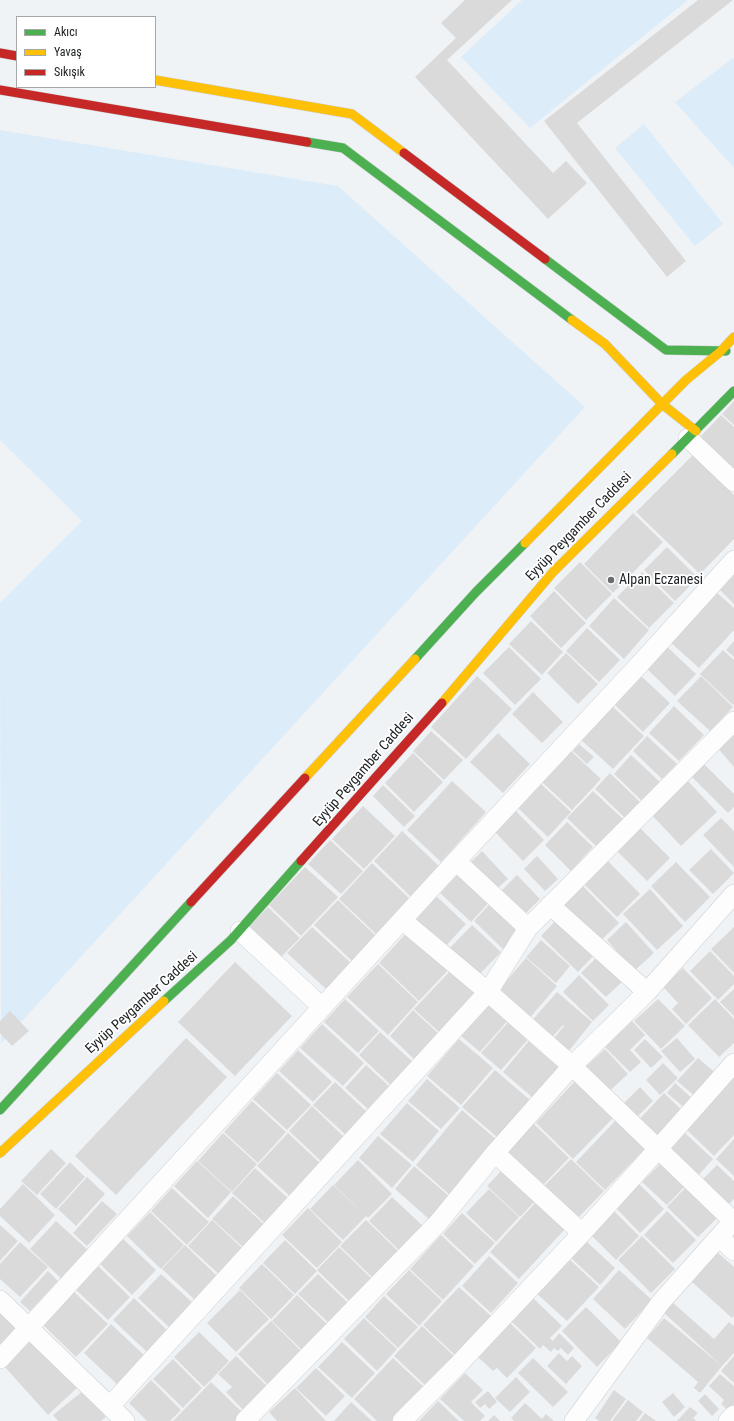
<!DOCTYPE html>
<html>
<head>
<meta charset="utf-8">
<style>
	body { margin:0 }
	#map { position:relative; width:734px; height:1421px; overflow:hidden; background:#f0f3f6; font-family:"Roboto Condensed",sans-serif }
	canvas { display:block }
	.legend { position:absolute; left:16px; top:16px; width:140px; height:72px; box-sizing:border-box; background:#fff; border:1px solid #a6a7a8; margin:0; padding:5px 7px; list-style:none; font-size:12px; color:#202325 }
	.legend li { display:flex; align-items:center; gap:8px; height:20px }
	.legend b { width:20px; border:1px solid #a6a7a8 }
</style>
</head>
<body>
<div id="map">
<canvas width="734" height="1421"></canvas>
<ul class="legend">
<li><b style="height:5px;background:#4caf50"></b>Akıcı</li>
<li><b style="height:5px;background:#ffc107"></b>Yavaş</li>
<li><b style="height:5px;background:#c62828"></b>Sıkışık</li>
</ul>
</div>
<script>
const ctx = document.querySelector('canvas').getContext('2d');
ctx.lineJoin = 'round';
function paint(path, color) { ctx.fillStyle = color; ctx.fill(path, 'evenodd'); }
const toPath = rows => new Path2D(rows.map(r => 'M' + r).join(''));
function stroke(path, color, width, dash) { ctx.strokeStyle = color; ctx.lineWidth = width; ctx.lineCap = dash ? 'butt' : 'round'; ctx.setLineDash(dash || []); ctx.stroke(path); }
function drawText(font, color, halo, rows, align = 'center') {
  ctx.font = font + ' "Roboto Condensed",sans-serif'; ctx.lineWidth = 3.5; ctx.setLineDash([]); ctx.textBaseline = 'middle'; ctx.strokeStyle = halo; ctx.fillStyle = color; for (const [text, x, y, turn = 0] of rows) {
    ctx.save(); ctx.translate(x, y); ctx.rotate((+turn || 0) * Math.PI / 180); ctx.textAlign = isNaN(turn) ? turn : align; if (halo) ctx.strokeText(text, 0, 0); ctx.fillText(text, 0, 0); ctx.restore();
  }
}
const green = toPath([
	[522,0,688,0,530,128,461,57],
	[733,58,734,60,734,168,675,102],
	[644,124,723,224,695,246,615,148],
	[0,130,338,186,585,407,1,1044,0,603,82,521,0,440]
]);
const building = toPath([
	[465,0,512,0,447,60,553,173,566,161,587,183,548,219,415,77,456,38,441,23],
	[698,0,733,0,577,123,686,261,667,277,544,121],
	[734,401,734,425,722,414],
	[721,415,734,427,734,474,698,439],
	[693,455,734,495,734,539,700,574,636,512],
	[633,513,663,542,613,593,584,564],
	[667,547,698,578,675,601,644,570],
	[580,562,612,594,586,620,554,588],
	[642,572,674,603,649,628,617,597],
	[734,573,734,604,719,589],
	[714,590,734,608,734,630,699,668,669,641],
	[554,591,586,623,561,648,530,616],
	[614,598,649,630,624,659,589,626],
	[531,621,563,652,542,675,509,644],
	[587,628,620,660,599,682,566,651],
	[734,641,734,657,726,650],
	[665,645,696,674,675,696,645,667],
	[509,647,541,679,515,705,483,673],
	[723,650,734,660,734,704,733,705,700,674],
	[566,653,598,684,578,704,547,673],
	[640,675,670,703,643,732,613,703],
	[477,676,512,709,466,759,431,727],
	[701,676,733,707,710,731,677,701],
	[533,692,563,722,542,743,512,714],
	[610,704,644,736,613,769,579,738],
	[674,706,704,735,679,761,649,733],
	[734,730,734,767,716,746],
	[431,731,463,760,444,780,413,751],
	[498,733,530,764,503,793,470,762],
	[647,736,677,764,662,779,633,751],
	[579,744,594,757,587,764,573,751],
	[571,751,601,779,572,810,542,782],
	[413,753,443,782,414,812,385,783],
	[631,755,660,782,642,801,614,774],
	[703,763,734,794,734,807,728,813,690,775],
	[610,773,640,802,625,818,595,789],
	[685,778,717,812,681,846,649,812],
	[452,781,486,812,441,862,407,830],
	[541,784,571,812,548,837,518,808],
	[383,785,415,816,404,827,373,796],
	[593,791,623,819,597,847,567,818],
	[363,806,395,836,364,869,332,839],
	[513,808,544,840,523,861,492,829],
	[721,818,734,831,734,867,703,835],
	[567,822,593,847,571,871,545,845],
	[636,824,670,858,647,881,613,847],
	[402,831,440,867,412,898,374,861],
	[330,840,363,871,341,894,308,864],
	[711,849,734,873,713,894,689,870],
	[482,851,508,879,494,891,469,864],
	[537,856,558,879,545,891,524,869],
	[606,859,640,894,617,917,582,882],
	[676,862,710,897,685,922,651,886],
	[372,863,410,899,377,935,339,899],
	[305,867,338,897,301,936,269,905],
	[462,870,493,898,471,922,440,893],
	[517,875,540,899,521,918,497,895],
	[580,883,619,923,598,943,559,903],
	[650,889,683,926,657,950,623,914],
	[436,896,466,924,443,949,413,921],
	[494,899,524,926,503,949,474,921],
	[338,900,376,936,352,961,314,925],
	[268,907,300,938,280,958,248,928],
	[561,915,598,951,578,972,541,936],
	[626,922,654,953,634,971,607,940],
	[472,925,501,952,477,977,448,950],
	[312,927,351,963,326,989,287,953],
	[734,927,734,973,711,949],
	[410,929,451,967,419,1001,379,963],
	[541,940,570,966,556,983,526,957],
	[710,951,734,976,734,984,718,1000,690,971],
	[597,957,622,982,606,997,581,973],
	[526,958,557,986,528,1020,497,992],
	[235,962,292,1016,235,1076,178,1022],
	[378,964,418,1002,388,1035,347,997],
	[453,968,479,993,441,1034,414,1009],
	[683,968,712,998,686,1024,672,1009,678,1003,663,987],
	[579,975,609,1005,593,1021,563,992],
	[734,989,734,1016,720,1002],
	[557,992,592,1022,564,1057,549,1044,564,1026,563,1025,548,1042,528,1025],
	[345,999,379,1031,358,1053,324,1022],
	[658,999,685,1026,661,1049,634,1021],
	[715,999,734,1019,734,1043,719,1057,688,1025],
	[491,1002,510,1018,480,1052,461,1036],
	[413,1010,440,1035,416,1061,390,1036],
	[10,1011,29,1031,12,1046,0,1033,0,1021],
	[511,1019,531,1036,501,1070,481,1053],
	[632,1021,645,1035,630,1050,641,1062,630,1072,605,1047],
	[322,1024,364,1063,343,1086,300,1048],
	[380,1032,414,1063,393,1087,359,1055],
	[532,1037,562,1063,533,1098,503,1072],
	[186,1038,227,1077,116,1195,75,1156],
	[677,1038,695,1059,680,1072,661,1051],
	[459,1039,493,1068,461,1105,427,1076],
	[645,1039,663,1057,651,1068,634,1050],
	[605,1049,628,1074,604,1096,581,1071],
	[298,1050,332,1082,313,1102,279,1071],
	[698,1058,718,1075,697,1098,677,1081],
	[663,1063,678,1078,660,1095,646,1080],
	[366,1065,391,1088,370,1111,345,1088],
	[495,1070,530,1100,498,1138,462,1107],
	[277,1073,311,1105,287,1130,253,1099],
	[734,1075,734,1135,714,1156,685,1128],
	[427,1079,460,1108,441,1129,408,1101],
	[575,1081,613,1118,573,1159,536,1123],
	[335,1082,368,1113,347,1136,313,1105],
	[675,1083,695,1101,687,1110,667,1093],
	[640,1087,653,1101,634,1120,621,1106],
	[664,1093,686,1114,658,1145,635,1124],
	[252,1101,286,1132,258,1163,224,1132],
	[407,1103,439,1131,413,1162,380,1134],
	[312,1106,345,1138,322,1162,289,1131],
	[462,1110,498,1141,451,1196,416,1165],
	[616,1120,645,1149,605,1190,576,1162],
	[534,1124,569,1158,542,1186,507,1152],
	[223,1133,257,1164,232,1192,198,1161],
	[288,1133,322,1165,292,1198,257,1166],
	[685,1133,713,1159,695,1179,667,1153],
	[378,1136,412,1165,392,1188,359,1158],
	[734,1139,734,1176,716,1159],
	[51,1149,66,1163,37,1195,21,1181],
	[571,1159,604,1191,576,1220,543,1187],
	[358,1160,392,1194,368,1218,334,1185],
	[197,1161,231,1192,208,1218,174,1186],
	[663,1161,687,1184,667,1205,642,1182],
	[70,1162,85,1177,56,1209,40,1194],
	[717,1165,734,1181,734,1199,725,1208,699,1183],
	[414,1166,450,1197,430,1220,395,1189],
	[255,1168,290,1200,267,1225,232,1193],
	[502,1170,535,1201,520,1217,487,1186],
	[87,1177,105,1194,76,1226,58,1209],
	[23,1184,55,1215,29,1243,0,1216,0,1209],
	[639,1184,664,1209,640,1233,616,1208],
	[333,1185,366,1216,343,1240,310,1209],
	[687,1186,718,1217,698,1237,667,1207],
	[172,1188,209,1222,187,1245,151,1211],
	[489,1189,519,1217,496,1242,466,1213],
	[233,1196,266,1226,245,1249,212,1219],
	[392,1197,424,1227,400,1251,369,1221],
	[102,1201,117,1214,87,1246,73,1233],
	[536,1202,565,1229,519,1279,490,1252],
	[308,1208,342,1242,317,1268,282,1235],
	[614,1211,639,1236,616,1260,591,1235],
	[667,1211,696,1240,673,1263,644,1235],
	[150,1212,184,1245,161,1269,127,1236],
	[462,1213,495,1243,475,1264,443,1234],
	[212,1220,244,1250,221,1276,188,1246],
	[366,1220,399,1252,374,1279,340,1246],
	[56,1221,90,1252,63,1280,30,1249],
	[0,1225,18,1241,0,1261],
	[441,1235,474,1266,443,1300,410,1269],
	[642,1236,675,1269,651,1293,618,1260],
	[121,1237,156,1270,132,1295,98,1262],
	[285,1240,317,1271,295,1294,263,1263],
	[586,1241,615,1268,600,1285,571,1258],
	[20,1242,48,1267,20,1297,0,1279,0,1264],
	[185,1245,218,1277,195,1300,162,1269],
	[339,1247,373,1280,350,1302,317,1270],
	[717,1252,734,1267,734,1316,732,1318,691,1281],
	[489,1256,518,1283,491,1313,462,1286],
	[567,1257,599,1287,567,1321,535,1292],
	[96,1264,130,1297,108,1320,74,1288],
	[262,1264,294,1295,271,1319,239,1288],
	[409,1270,442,1301,419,1326,386,1294],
	[619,1270,652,1300,625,1329,593,1299],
	[48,1271,58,1281,30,1311,20,1302],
	[161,1274,194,1304,170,1328,138,1298],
	[318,1274,349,1304,330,1324,298,1294],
	[459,1287,491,1316,455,1355,423,1325],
	[240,1290,269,1319,236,1352,207,1323],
	[73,1291,108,1324,76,1357,42,1324],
	[297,1295,328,1325,303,1351,272,1321],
	[384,1296,418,1327,398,1348,365,1317],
	[134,1298,168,1331,148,1353,113,1320],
	[533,1298,562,1326,550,1338,553,1341,559,1333,574,1348,568,1355,561,1348,558,1351,554,1348,551,1352,543,1345,540,1349,511,1321],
	[672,1302,714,1339,729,1322,734,1326,734,1353,722,1366,663,1312],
	[586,1307,621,1342,597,1367,562,1331],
	[0,1308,19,1324,0,1346],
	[364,1318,397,1349,377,1371,344,1339],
	[664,1318,722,1366,700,1393,694,1388,698,1382,647,1338],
	[271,1321,302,1352,269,1386,238,1354],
	[510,1323,536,1348,507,1378,497,1368,493,1371,478,1357],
	[111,1324,146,1357,119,1386,84,1353],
	[422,1326,454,1356,426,1386,394,1356],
	[199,1332,229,1361,204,1387,174,1357],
	[33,1339,77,1388,48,1415,4,1366],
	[342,1342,375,1373,352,1398,318,1367],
	[559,1353,567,1361,572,1356,582,1366,566,1384,547,1366],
	[236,1356,268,1387,244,1411,226,1392,232,1387,218,1374],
	[734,1356,734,1383,721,1371],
	[393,1358,425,1388,393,1421,377,1421,354,1399],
	[533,1358,568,1392,553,1407,518,1373],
	[173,1359,202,1388,183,1408,153,1379],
	[316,1368,345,1396,326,1416,296,1388],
	[465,1373,483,1390,471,1402,485,1416,480,1421,464,1421,440,1399],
	[720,1374,734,1386,734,1408,730,1412,721,1404,724,1400,709,1386],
	[516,1377,530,1392,510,1412,495,1398],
	[151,1380,181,1410,170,1421,147,1421,129,1403],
	[211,1382,243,1413,236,1421,173,1421],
	[295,1388,326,1421,277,1421,269,1412],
	[84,1390,106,1417,101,1421,58,1421,53,1415],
	[614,1390,626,1399,610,1421,599,1421,595,1418],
	[488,1391,497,1402,489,1409,485,1404,480,1408,475,1402],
	[673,1393,685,1407,674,1417,662,1402],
	[705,1394,719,1409,712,1416,698,1401],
	[628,1400,643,1412,636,1421,612,1421],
	[438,1401,459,1421,419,1421],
	[351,1402,372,1421,334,1421],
	[525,1403,542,1419,546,1414,554,1421,514,1421,511,1418],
	[690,1407,698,1413,693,1418,696,1421,677,1421],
	[645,1413,656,1421,639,1421],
	[494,1415,500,1421,488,1421]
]);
const street = toPath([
	[688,438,734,482],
	[456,861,528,928],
	[550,905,647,992],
	[402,920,488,992,572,1066,733,1221],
	[240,931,322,1007],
	[495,1153,582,1233],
	[719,1237,734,1251],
	[0,1300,125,1421],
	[0,1359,456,861,639,665,734,560],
	[110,1406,488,992,528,928,734,721],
	[245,1421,438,1223,495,1153,572,1066,647,992,734,894],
	[402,1421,456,1367,582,1233,640,1169,734,1063],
	[574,1421,661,1302,734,1220],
	[728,1421,734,1415]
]);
const fast = toPath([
	[307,142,343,148,572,320],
	[545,259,666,350,726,351],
	[672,454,734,391],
	[415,659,476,592,525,543],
	[164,1001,231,940,301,861],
	[0,1110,191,902]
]);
const slow = toPath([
	[155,80,352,114,404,153],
	[572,320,605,344,662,404,696,431],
	[525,543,686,380,720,352,734,337],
	[442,703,553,572,672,454],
	[305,778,415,659],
	[0,1153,164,1001]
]);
const jam = toPath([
	[0,53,17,56],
	[0,90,307,142],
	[404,153,545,259],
	[301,861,442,703],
	[191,902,305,778]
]);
const markers = [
	[611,580,4,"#696c6e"]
];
const streetNames = [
	["Eyyüp Peygamber Caddesi",579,527,-46],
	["Eyyüp Peygamber Caddesi",364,770,-49],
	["Eyyüp Peygamber Caddesi",142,1003,-42]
];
const poiNames = [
	["Alpan Eczanesi",619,580]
];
paint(green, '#dcecf8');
paint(building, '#dadada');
stroke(street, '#cccfd1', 20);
stroke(fast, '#cccfd1', 10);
stroke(slow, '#cccfd1', 10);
stroke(jam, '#cccfd1', 10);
stroke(street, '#fdfdfe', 19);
stroke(fast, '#4caf50', 9);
stroke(slow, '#ffc107', 9);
stroke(jam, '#c62828', 9);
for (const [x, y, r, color] of markers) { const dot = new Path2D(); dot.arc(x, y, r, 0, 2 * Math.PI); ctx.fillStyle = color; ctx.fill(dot); stroke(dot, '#fff', 1.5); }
drawText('14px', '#202325', '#fff', streetNames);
drawText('14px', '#202325', '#fff', poiNames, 'left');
</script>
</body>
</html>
